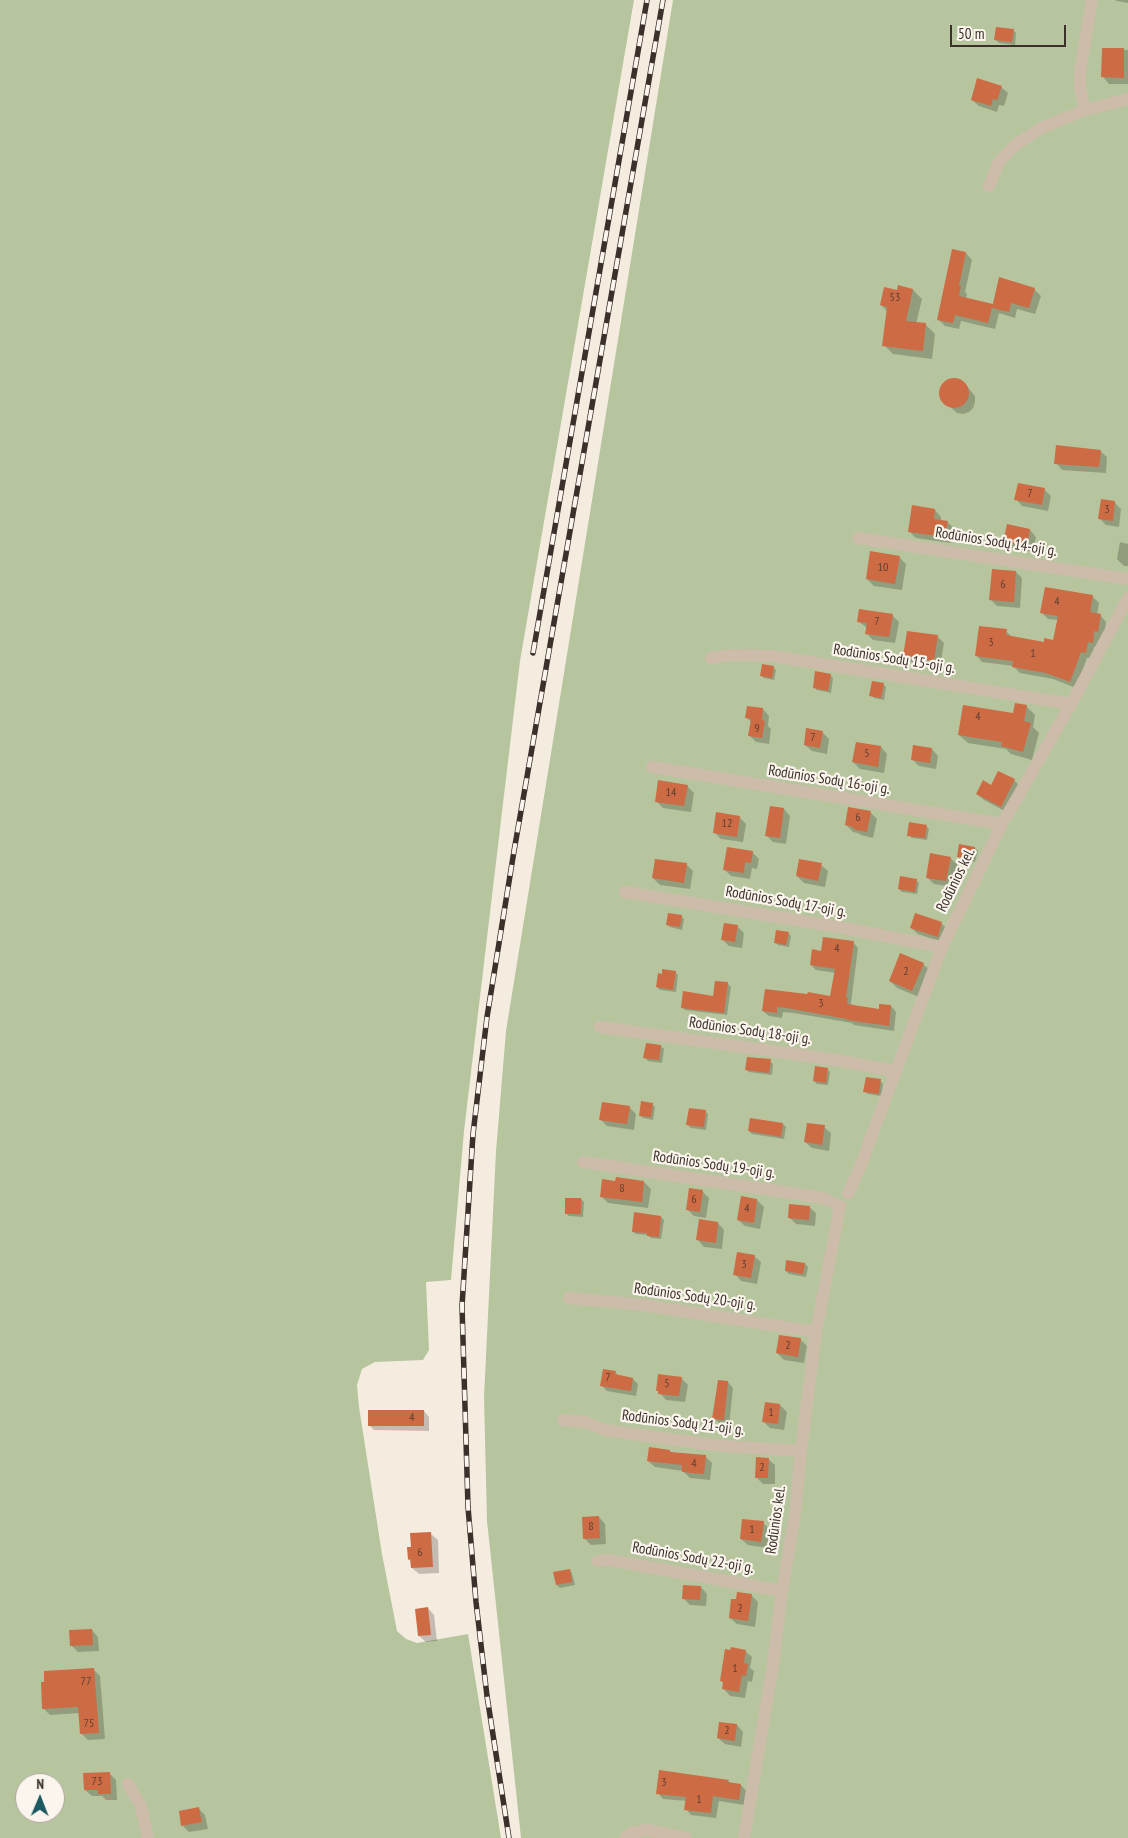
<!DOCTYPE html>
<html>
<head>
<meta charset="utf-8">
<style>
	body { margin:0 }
	#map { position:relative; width:1128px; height:1838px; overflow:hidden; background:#f5ece0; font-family:"PT Sans Narrow",sans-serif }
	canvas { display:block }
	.north { position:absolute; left:15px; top:1773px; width:50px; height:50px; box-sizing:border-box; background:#fbf5ed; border:1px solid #aea69f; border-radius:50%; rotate:1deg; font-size:14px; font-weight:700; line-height:20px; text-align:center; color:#3b302a }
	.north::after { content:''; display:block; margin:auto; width:18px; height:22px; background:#1c5960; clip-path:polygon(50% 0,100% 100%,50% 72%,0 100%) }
	.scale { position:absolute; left:950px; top:25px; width:116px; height:22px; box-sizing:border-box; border:2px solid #3b302a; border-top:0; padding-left:6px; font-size:15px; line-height:18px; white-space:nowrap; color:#3b302a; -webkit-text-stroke:4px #fbf5ed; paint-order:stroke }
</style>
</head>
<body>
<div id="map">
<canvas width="1128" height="1838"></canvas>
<div class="north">N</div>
<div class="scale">50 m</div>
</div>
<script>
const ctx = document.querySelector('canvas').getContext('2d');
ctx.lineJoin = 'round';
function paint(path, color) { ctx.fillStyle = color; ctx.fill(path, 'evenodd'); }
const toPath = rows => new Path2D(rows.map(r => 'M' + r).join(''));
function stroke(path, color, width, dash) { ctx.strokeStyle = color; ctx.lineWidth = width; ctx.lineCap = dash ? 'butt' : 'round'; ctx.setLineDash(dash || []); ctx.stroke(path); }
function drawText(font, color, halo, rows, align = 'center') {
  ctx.font = font + ' "PT Sans Narrow",sans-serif'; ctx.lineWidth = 4.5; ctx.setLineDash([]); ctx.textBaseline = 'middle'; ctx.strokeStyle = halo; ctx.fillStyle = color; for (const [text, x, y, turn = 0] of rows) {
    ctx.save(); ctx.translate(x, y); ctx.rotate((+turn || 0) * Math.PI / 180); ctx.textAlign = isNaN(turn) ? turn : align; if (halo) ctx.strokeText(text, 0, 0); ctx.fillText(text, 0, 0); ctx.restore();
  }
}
const green = toPath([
	[0,0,634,0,520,661,464,1131,451,1280,426,1282,429,1350,423,1360,375,1362,362,1369,357,1385,359,1407,382,1554,397,1631,406,1639,417,1643,468,1634,501,1838,0,1838],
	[25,1783,55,1783,55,1813,25,1813],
	[673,0,1128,0,1128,1838,521,1838,487,1521,484,1397,496,1151,506,1031]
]);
const shadow = toPath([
	[1115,0,1128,0,1128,3,1117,1],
	[1013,30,1016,33,1015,45,999,43,996,40],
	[1103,49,1128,50,1128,84,1109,84,1103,77],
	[1001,87,1008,93,1004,106,999,105,997,112,979,106,972,100],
	[966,253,972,260,965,292,967,294,966,299,992,305,1034,289,1041,296,1035,314,1017,309,1015,318,999,313,995,329,961,321,959,329,945,326,938,319],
	[913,290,922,299,916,324,926,325,935,334,932,359,893,354,884,345,888,312,881,305,898,292],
	[953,379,959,380,964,383,975,396,975,402,973,408,969,412,963,414,957,413,944,402,941,397,940,391,943,385],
	[1100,451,1107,457,1106,473,1062,470,1056,463],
	[1045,490,1051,496,1048,511,1022,506,1016,499],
	[1114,502,1121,509,1119,527,1106,525,1100,519],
	[935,510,941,517,941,521,947,522,954,528,951,543,916,538,909,531],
	[1030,530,1036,537,1033,552,1011,548,1005,541],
	[1120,542,1128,544,1128,566,1124,566,1117,559],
	[899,557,906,564,902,590,874,586,867,579],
	[1016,572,1022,578,1020,608,997,606,990,599],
	[1092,596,1099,603,1097,615,1100,615,1106,622,1104,638,1099,648,1094,647,1092,658,1087,658,1076,688,1053,679,1020,673,1013,666,982,662,976,655,1006,631,1013,638,1045,643,1054,641,1058,620,1048,619,1041,612],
	[892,615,899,622,895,643,873,640,866,633,867,628,858,621],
	[938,637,944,643,940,666,911,662,904,655],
	[773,667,776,670,774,680,764,678,761,675],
	[830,675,833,678,831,693,817,690,814,687],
	[883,684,886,687,884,700,874,698,871,695],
	[1026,706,1035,715,1033,727,1039,733,1032,760,1011,754,1006,749,968,743,959,735,1014,714],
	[763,709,769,716,768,726,771,729,769,744,756,742,750,736,752,723,747,718],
	[822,732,829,739,827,754,812,751,805,745],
	[881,747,887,754,884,773,860,769,853,762],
	[932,749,938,756,936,769,919,766,912,759],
	[999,772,1014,780,1021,787,1008,813,984,800,977,794,992,786],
	[687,786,694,793,691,812,663,808,656,801],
	[784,809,790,816,786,844,773,842,767,836],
	[870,812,877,819,873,838,861,835,858,833,853,832,846,825],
	[717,814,740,818,746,824,743,842,721,839,714,832],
	[926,826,929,829,927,840,912,838,909,835],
	[960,845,975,848,978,851,975,862,961,859,958,856],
	[752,852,759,859,757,869,752,868,750,879,731,876,724,869],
	[950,858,957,864,953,887,934,884,927,877],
	[686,864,693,871,690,889,660,885,653,878],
	[821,865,828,871,825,887,804,883,797,876],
	[916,880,919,883,917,894,902,892,899,889],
	[915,915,942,924,948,930,944,943,918,934,911,928],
	[681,916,684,919,682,930,670,927,667,924],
	[737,926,744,933,742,948,729,946,723,940],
	[788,933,791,936,789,947,778,945,775,942],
	[853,942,858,948,851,1003,852,1006,880,1010,891,1006,896,1012,894,1031,854,1025,852,1023,794,1013,783,1012,782,1018,769,1016,763,1011,766,990,831,998,836,973,816,970,811,965,822,952],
	[923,964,930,970,919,997,897,988,890,981],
	[675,972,678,975,676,992,660,990,657,987,663,975],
	[716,982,728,984,731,987,727,1015,685,1010,682,1007,714,998],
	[647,1044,661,1046,664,1049,662,1063,648,1061,645,1058],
	[770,1061,773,1064,772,1075,749,1072,746,1069],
	[827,1069,830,1072,828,1085,817,1084,814,1081],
	[880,1081,883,1084,881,1096,868,1094,865,1091],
	[652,1104,655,1107,653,1120,643,1118,640,1115],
	[629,1107,636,1114,634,1130,607,1126,600,1119],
	[705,1111,708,1114,706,1130,691,1128,688,1125],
	[751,1119,783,1124,786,1127,784,1139,752,1134,749,1131],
	[824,1127,831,1133,829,1151,812,1148,805,1142],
	[617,1179,644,1182,651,1189,648,1208,608,1203,601,1196,616,1183],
	[702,1191,709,1198,706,1218,694,1216,687,1209],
	[581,1199,584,1202,583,1217,569,1216,566,1213],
	[757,1200,764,1207,760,1229,745,1226,738,1220],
	[809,1207,816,1213,815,1226,796,1224,789,1217],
	[661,1217,664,1220,661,1239,651,1238,648,1235,636,1234,633,1232],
	[718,1223,724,1230,722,1249,704,1247,698,1240],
	[754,1256,761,1262,757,1284,741,1281,735,1274],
	[805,1264,808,1267,806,1277,789,1274,786,1271],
	[800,1339,807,1346,804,1363,784,1360,777,1353],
	[615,1372,620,1377,633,1379,638,1384,636,1396,607,1391,602,1386],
	[681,1378,688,1385,685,1402,666,1400,657,1390],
	[728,1382,733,1388,729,1425,719,1423,714,1418],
	[766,1403,780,1405,787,1412,784,1430,770,1428,763,1421],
	[424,1411,429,1417,429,1431,374,1430,369,1425],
	[670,1451,672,1453,705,1456,712,1463,710,1480,690,1478,683,1471,655,1467,648,1461],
	[768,1459,775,1465,775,1484,763,1484,756,1477],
	[599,1517,605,1524,606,1544,591,1545,584,1538],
	[763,1523,770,1529,768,1548,748,1545,741,1539],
	[431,1534,438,1540,439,1573,419,1574,412,1568,412,1562,409,1559,412,1548],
	[570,1570,572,1573,575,1585,560,1588,557,1585],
	[701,1587,707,1594,706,1606,690,1605,683,1598],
	[751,1595,758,1602,755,1627,737,1624,730,1618],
	[428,1608,434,1615,437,1641,426,1642,419,1636],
	[92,1630,98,1637,99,1651,78,1652,71,1645],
	[745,1651,752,1657,750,1668,754,1671,752,1682,748,1681,745,1698,730,1696,724,1689,724,1684,722,1681],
	[93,1669,100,1676,105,1739,88,1740,81,1733,80,1713,50,1715,43,1708],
	[737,1725,743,1732,741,1747,725,1744,718,1738],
	[109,1773,116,1780,117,1800,106,1800,102,1796,92,1796,85,1790],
	[728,1781,731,1784,741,1785,746,1791,744,1805,719,1801,716,1818,691,1815,686,1809,687,1801,663,1799,658,1793],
	[199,1809,205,1815,208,1829,189,1832,182,1825]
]);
const building = toPath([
	[996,27,1014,29,1012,42,994,40],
	[1102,48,1124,48,1124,78,1101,77],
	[977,78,1002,86,997,100,993,99,991,106,971,100],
	[952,249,966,252,959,286,961,286,959,296,993,304,988,323,955,315,953,323,937,320],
	[999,277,1035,288,1029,308,1011,303,1009,312,992,308],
	[898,285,913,289,906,321,926,323,923,351,882,346,887,307,880,305,884,287,897,290],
	'939 393a15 15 0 1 1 30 0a15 15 0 1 1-30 0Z',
	[1056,445,1101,450,1099,467,1054,464],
	[1018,483,1045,488,1042,505,1014,500],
	[1101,499,1115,501,1113,521,1098,519],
	[912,505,935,509,934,519,948,521,945,537,908,532],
	[1007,524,1030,529,1027,546,1003,542],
	[870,551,900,556,895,584,866,579],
	[992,569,1016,571,1014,602,989,600],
	[1045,587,1093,595,1090,612,1101,614,1098,632,1094,631,1093,643,1088,642,1086,653,1081,652,1070,682,1046,673,1012,667,1013,661,975,656,979,626,1007,629,1006,635,1044,642,1044,638,1053,640,1058,616,1040,613],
	[859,609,893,614,889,637,865,634,867,623,857,622],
	[907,631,938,635,934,661,903,656],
	[762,664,774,666,772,678,760,676],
	[815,671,831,674,828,691,813,688],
	[872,681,884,683,881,698,869,696],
	[1015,703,1027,705,1024,721,1031,723,1023,752,1001,746,1002,742,958,735,963,705,1013,713],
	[747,706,763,708,762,720,765,721,762,738,748,736,751,719,758,720,745,718],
	[806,728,823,731,820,748,804,745],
	[856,742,881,746,878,767,852,762],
	[913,745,932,748,930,763,911,760],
	[998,771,1015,779,1001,807,976,794,983,780,991,785],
	[658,780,688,785,684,806,655,802],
	[770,806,784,808,780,838,765,836],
	[848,807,871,811,867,832,853,829,853,827,845,825],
	[716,812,740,816,737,837,713,833],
	[909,822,927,825,925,838,907,836],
	[959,844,975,847,973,860,957,857],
	[727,847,753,851,751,863,745,862,744,873,723,870],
	[930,853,951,857,946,881,926,878],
	[655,859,687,863,684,883,652,878],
	[799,859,822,863,818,881,796,876],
	[900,876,917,879,915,892,898,889],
	[668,913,682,915,680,927,666,925],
	[915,913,942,922,938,937,910,928],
	[724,923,738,925,735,942,721,940],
	[776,930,789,932,786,945,774,943],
	[823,937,854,941,846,998,848,998,847,1004,879,1009,879,1004,891,1005,889,1026,847,1020,847,1019,787,1008,777,1007,777,1013,762,1011,765,989,807,994,808,992,830,996,835,969,810,965,812,949,821,951],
	[900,953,924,963,912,991,889,981],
	[662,969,676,971,673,990,656,987,658,973,662,974],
	[715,981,728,982,724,1013,681,1008,683,991,713,996],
	[646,1043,661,1045,659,1060,643,1058],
	[747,1057,771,1059,769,1073,745,1070],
	[815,1066,828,1068,826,1083,813,1081],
	[866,1077,881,1079,879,1094,863,1092],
	[641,1101,653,1103,651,1117,639,1116],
	[602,1102,630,1106,627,1124,599,1120],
	[689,1108,706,1110,704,1127,686,1125],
	[750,1118,783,1123,781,1137,748,1131],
	[807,1123,825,1125,822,1145,804,1142],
	[616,1177,644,1181,642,1202,600,1197,602,1179,615,1181],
	[689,1188,703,1190,700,1212,686,1210],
	[741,1196,757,1199,754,1223,737,1220],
	[565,1198,581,1198,581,1214,565,1214],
	[789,1204,810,1206,809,1220,788,1218],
	[634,1212,661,1216,659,1237,647,1236,647,1233,632,1232],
	[699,1219,718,1222,716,1243,696,1240],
	[737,1252,755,1255,751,1278,733,1275],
	[786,1260,805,1263,803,1274,785,1271],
	[779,1335,801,1338,798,1357,776,1353],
	[603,1369,616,1371,615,1374,633,1378,631,1391,600,1386],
	[658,1374,682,1377,679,1396,658,1394,658,1391,656,1391],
	[718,1380,728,1381,724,1420,712,1419],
	[765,1402,780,1404,778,1424,762,1422],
	[368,1410,424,1410,424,1426,368,1426],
	[649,1447,670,1450,670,1452,706,1455,704,1474,682,1472,682,1465,647,1461],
	[756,1457,769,1458,768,1478,755,1478],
	[599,1516,600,1538,583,1539,582,1517],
	[742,1519,764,1521,761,1542,740,1539],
	[431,1532,433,1567,411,1568,410,1559,408,1560,407,1547,411,1547,410,1533],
	[570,1569,572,1582,556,1585,553,1572],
	[683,1585,701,1586,700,1600,682,1599],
	[737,1592,752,1594,748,1621,729,1618,731,1599,736,1599],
	[428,1607,431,1635,418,1636,415,1609],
	[92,1629,93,1645,70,1646,69,1630],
	[731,1647,746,1650,744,1663,748,1664,746,1676,742,1675,739,1692,722,1689,723,1682,720,1681,725,1649,730,1650],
	[94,1668,99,1733,80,1734,78,1707,42,1709,41,1682,44,1682,44,1671],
	[719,1722,737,1724,735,1741,717,1738],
	[659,1770,729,1780,728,1782,741,1784,739,1800,713,1796,711,1813,684,1810,686,1797,656,1794],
	[110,1772,111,1794,98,1794,98,1790,84,1790,83,1773],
	[199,1807,202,1822,181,1826,179,1811]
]);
const street = toPath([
	[1085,110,1080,88,1080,72,1092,0],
	[989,186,999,162,1015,145,1041,128,1085,110,1128,99],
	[858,538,1128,579],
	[711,658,731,655,772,656,1071,704],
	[652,767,1002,824],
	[625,892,838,927,942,947],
	[600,1027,836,1060,894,1071],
	[583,1162,824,1198,840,1206,816,1332,801,1451,795,1515,782,1591,773,1665,744,1838],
	[848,1193,859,1170,942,947,1002,824,1071,704,1128,598],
	[569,1298,643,1305,816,1332],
	[563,1420,585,1422,605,1430,653,1437,722,1446,801,1451],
	[598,1561,609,1560,782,1591],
	[128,1784,141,1806,148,1838],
	[625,1838,631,1833,647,1830,686,1838]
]);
const rail = toPath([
	[533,653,647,0],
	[509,1838,487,1696,476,1602,468,1507,462,1306,473,1134,487,1017,514,851,663,0]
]);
const numberNames = [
	["53",895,298],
	["7",1030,494],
	["3",1107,510],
	["10",883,568],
	["6",1003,585],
	["4",1057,602],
	["7",877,622],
	["3",991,643],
	["1",1033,654],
	["4",978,717],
	["9",757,729],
	["7",813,738],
	["5",867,754],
	["14",671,793],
	["6",858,818],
	["12",727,824],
	["4",837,949],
	["2",906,972],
	["3",821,1004],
	["8",622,1189],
	["6",694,1200],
	["4",747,1209],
	["3",744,1265],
	["2",788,1346],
	["7",608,1378],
	["5",667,1384],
	["1",771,1413],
	["4",412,1418],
	["4",694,1464],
	["2",762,1468],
	["8",591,1527],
	["1",752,1530],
	["6",420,1553],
	["2",740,1609],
	["1",735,1669],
	["77",86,1682],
	["75",89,1724],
	["2",727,1731],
	["73",97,1782],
	["3",664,1783],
	["1",699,1800]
];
const streetNames = [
	["Rodūnios Sodų 14-oji g.",996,542,9],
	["Rodūnios Sodų 15-oji g.",894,659,9],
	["Rodūnios Sodų 16-oji g.",829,780,9],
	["Rodūnios kel.",956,880,-64],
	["Rodūnios Sodų 17-oji g.",786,902,10],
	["Rodūnios Sodų 18-oji g.",750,1031,8],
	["Rodūnios Sodų 19-oji g.",714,1165,8],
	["Rodūnios Sodų 20-oji g.",695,1297,8],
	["Rodūnios Sodų 21-oji g.",683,1423,7],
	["Rodūnios kel.",776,1520,-82],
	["Rodūnios Sodų 22-oji g.",693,1558,10]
];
paint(green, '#b7c59e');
paint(shadow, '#0003');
paint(building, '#cd6b45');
stroke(street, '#cebcaa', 12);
stroke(rail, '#3b302a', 5.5);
stroke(rail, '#fbf5ed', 4, [11]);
drawText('12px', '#603f31', null, numberNames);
drawText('15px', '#3b302a', '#fbf5ed', streetNames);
</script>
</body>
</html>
